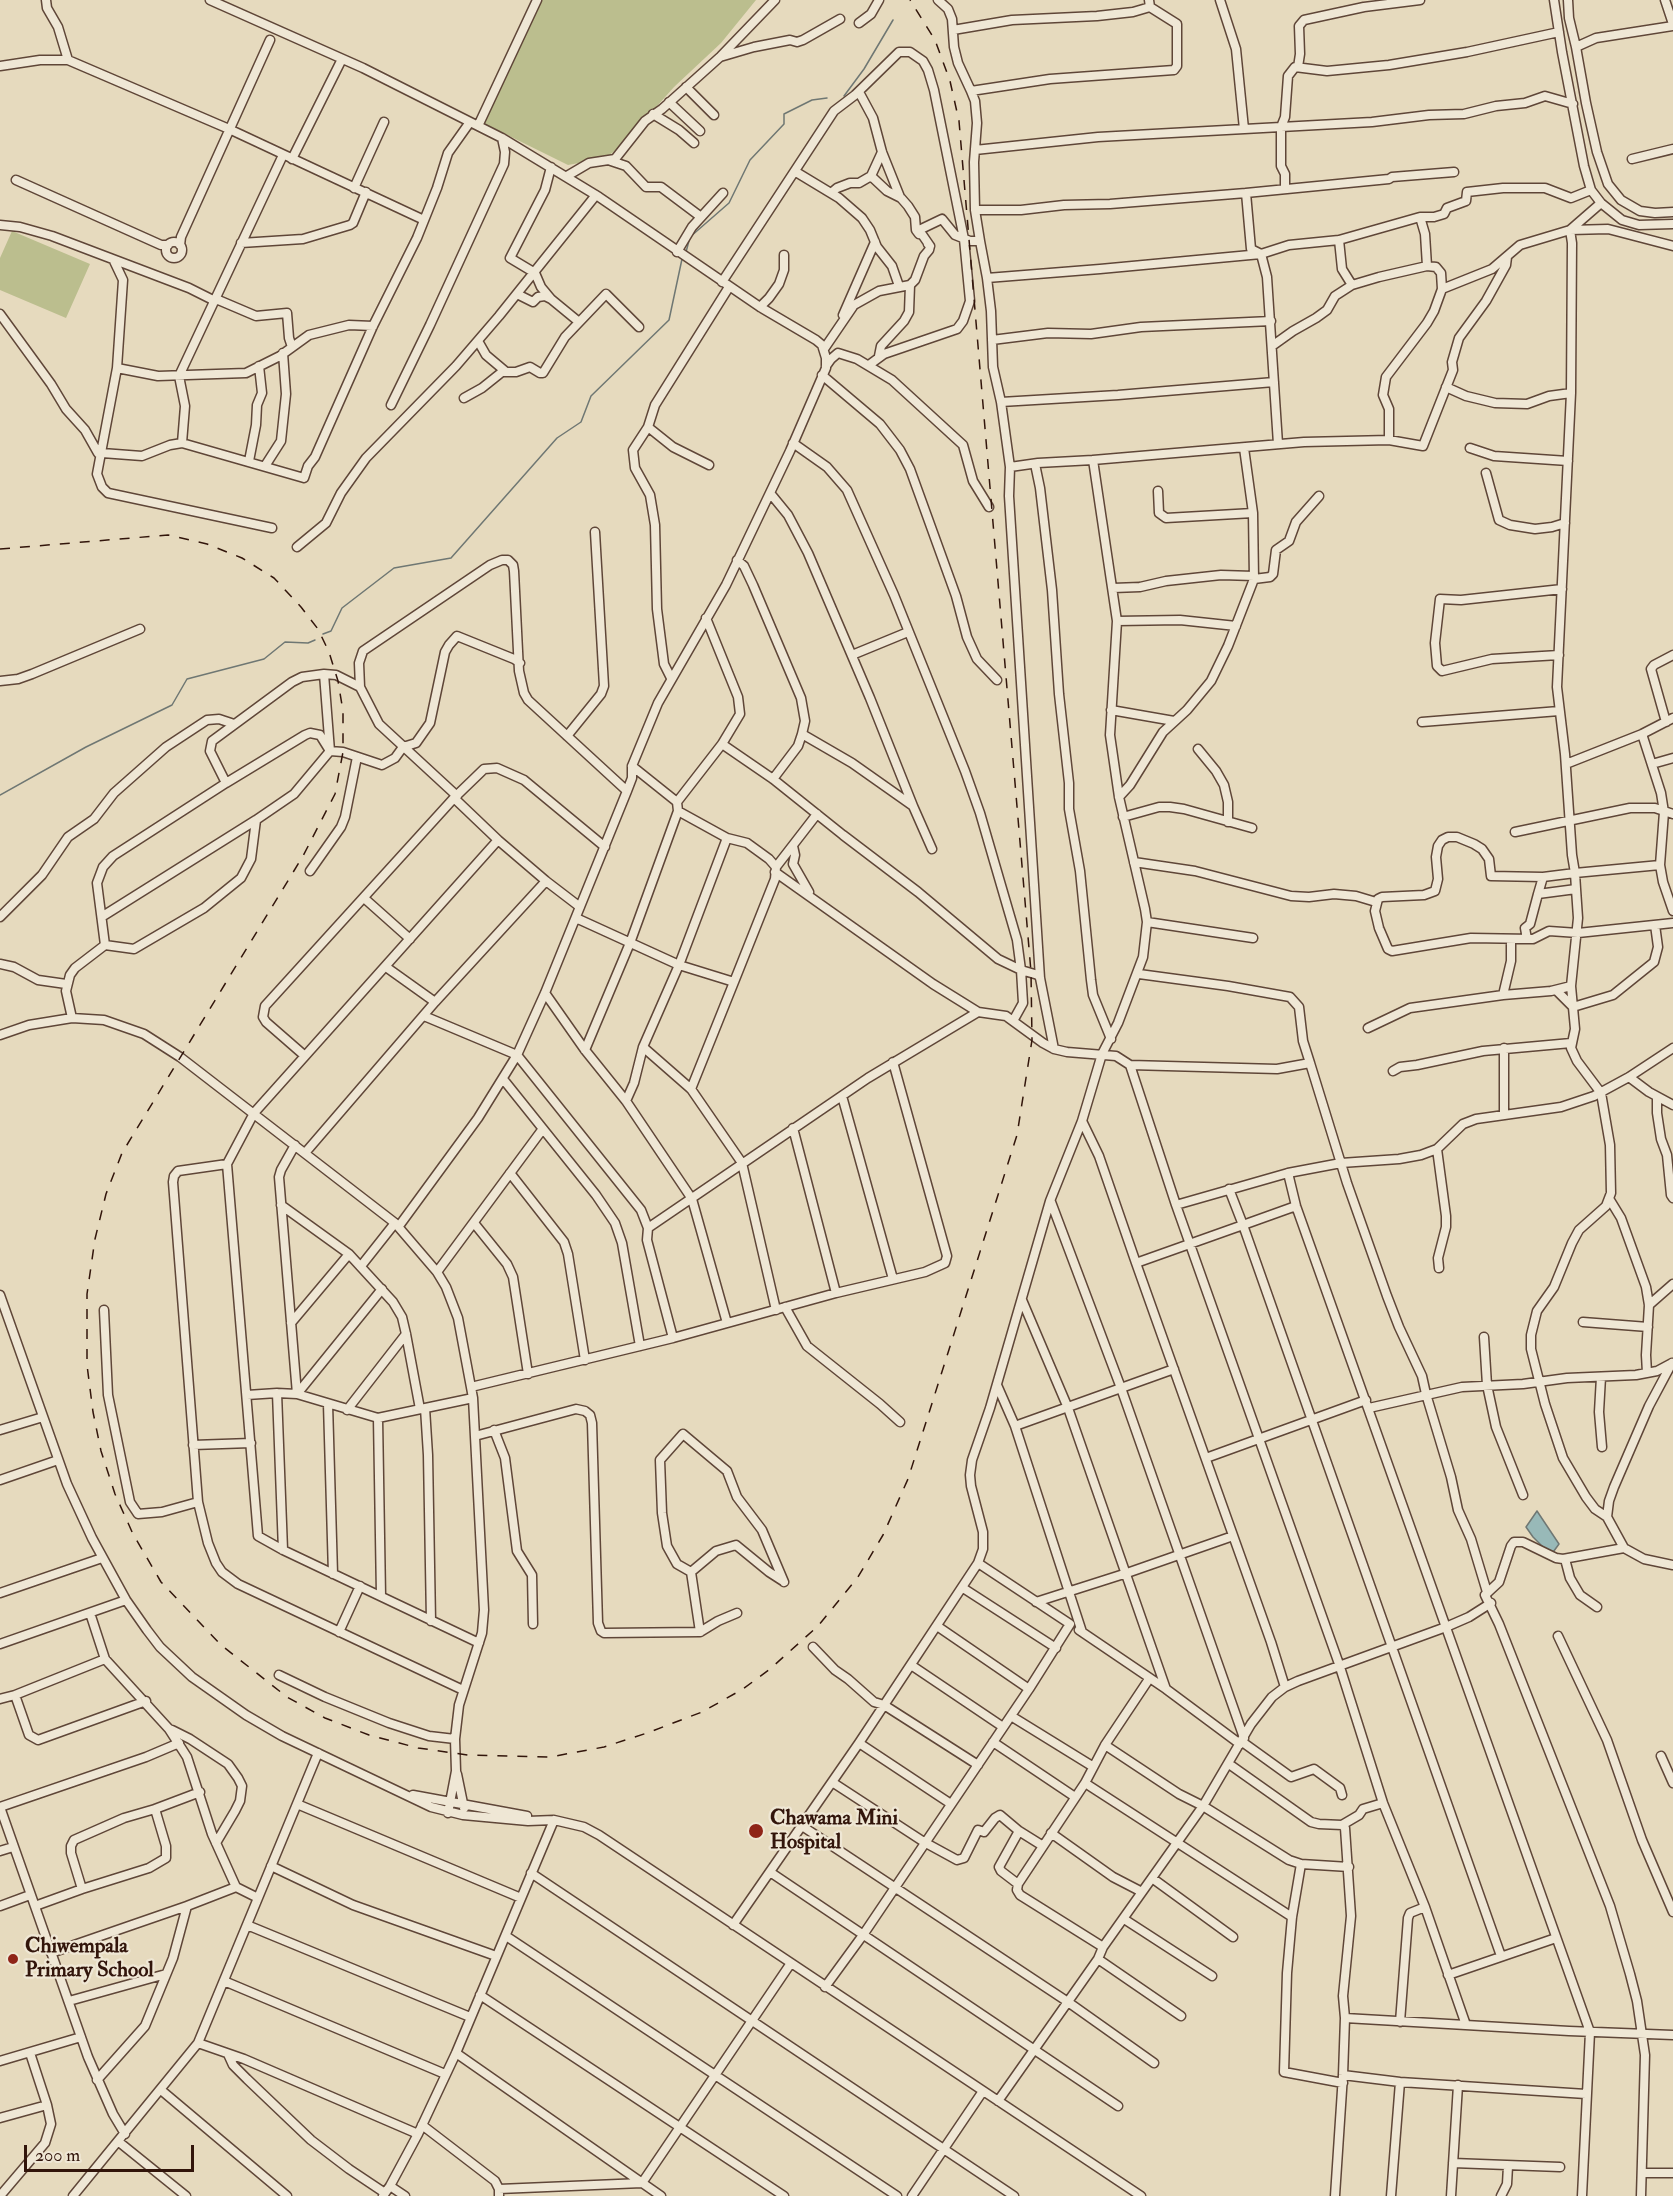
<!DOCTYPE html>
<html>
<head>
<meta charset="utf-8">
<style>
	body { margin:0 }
	#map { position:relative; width:1673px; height:2196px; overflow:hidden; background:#e6dabe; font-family:"IM FELL Double Pica",serif }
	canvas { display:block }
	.scale { position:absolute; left:24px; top:2145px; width:170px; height:27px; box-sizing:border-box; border:3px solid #32150b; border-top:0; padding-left:8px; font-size:18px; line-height:21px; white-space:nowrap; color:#32150b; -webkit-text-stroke:4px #efe7d5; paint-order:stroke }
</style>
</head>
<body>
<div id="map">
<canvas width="1673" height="2196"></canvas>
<div class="scale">200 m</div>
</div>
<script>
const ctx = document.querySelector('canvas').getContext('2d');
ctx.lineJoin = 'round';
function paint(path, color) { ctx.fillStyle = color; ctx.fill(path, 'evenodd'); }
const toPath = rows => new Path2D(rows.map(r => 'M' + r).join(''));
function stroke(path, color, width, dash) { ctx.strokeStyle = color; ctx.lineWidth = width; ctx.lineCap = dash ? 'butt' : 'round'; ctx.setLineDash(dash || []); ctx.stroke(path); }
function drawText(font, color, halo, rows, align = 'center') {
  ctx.font = font + ' "IM FELL Double Pica",serif'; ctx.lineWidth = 4.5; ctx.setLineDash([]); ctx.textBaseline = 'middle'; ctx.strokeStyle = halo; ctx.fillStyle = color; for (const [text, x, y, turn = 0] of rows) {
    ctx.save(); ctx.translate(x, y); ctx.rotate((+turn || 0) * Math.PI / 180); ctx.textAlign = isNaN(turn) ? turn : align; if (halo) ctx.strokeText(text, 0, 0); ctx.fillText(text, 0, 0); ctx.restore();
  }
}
const green = toPath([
	[541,0,756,0,721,43,674,87,624,143,606,158,568,165,483,123],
	[12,231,90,264,66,318,0,290,0,258]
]);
const water = toPath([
	[1537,1511,1559,1544,1551,1555,1533,1537,1526,1527,1537,1511]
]);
const stream = toPath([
	[844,96,864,69,893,20],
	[686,252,690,237,729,203,750,160,784,124,784,114,812,100,827,98],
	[323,634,331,631,342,608,394,568,451,558,557,438,581,422,591,396,669,320,682,259],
	[0,795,86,747,172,705,187,679,264,659,285,642,308,643,315,640]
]);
const minor = toPath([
	[46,0,47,8,58,27,68,60],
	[210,0,363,68,502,138,599,197,760,307,816,340,822,345,826,358,826,368,790,451,726,585,658,703,632,766,632,778,627,791,545,993,517,1055,478,1118,399,1226],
	[938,0,948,9,952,19,954,47,958,63,971,91],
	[1220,0,1236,49,1244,129],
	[1554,0,1562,52,1584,166,1591,190,1601,203,1622,220,1639,225,1673,224],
	[1568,0,1569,18,1576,47,1586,103,1597,152,1608,184,1621,200,1640,211,1655,213,1673,212],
	[1665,0,1673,24],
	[859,23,871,14,879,0],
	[953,30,1012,20,1097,16,1133,12,1150,7],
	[1576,47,1596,38,1673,26],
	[721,56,775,0],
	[0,66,40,60,68,60,229,129,424,220],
	[1298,67,1300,54,1299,26,1304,20,1364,7,1420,0],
	[686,87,714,115],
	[859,92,873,118,882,152,900,197],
	[669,102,700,131],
	[653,114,679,130,694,143],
	[478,126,537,0],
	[975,150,1098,137,1281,127,1285,117,1288,76,1295,67,1327,71,1389,65,1467,52,1559,32],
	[292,159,342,59],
	[1632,159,1673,149],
	[611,161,626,166,646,187,661,187,701,217],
	[551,167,545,190,510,258,535,273,541,287,551,299,579,322],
	[796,172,839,198,862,218,870,230,877,247,892,266,899,286],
	[567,176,589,163,615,159,645,121,662,109,720,57,754,47,790,40,797,42,803,40,840,19],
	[871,176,882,152],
	[16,180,161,245,168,245],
	[354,188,384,122],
	[1285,188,1285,174,1281,166,1281,127,1372,122,1429,115,1464,114,1496,106,1525,103,1545,96,1573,104],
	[831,193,837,188,850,183,859,183,871,176,887,191,901,198,908,206,915,217,916,230,919,234],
	[1246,193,1389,179,1392,177,1454,172],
	[975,210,974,162,977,123,975,101,971,91,1050,79,1174,70,1177,66,1177,24,1150,7,1149,0],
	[1420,217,1425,234,1427,266],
	[0,225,20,227,52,236,189,288,215,301],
	[1570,230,1572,243,1571,393,1557,687,1565,754,1572,855,1575,873,1660,865,1663,882,1673,911],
	[1570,230,1601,203],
	[980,241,975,210,1021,210,1064,205,1110,204,1246,193,1251,249,1261,254,1267,277,1278,444],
	'166 250a8 8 0 1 1 16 0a8 8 0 1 1-16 0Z',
	[241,243,303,239,350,225,353,223,366,192],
	[180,245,181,237,270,40],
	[930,246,919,230,942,219,955,235,970,241,980,241,987,278,1100,269,1261,254,1289,245,1339,240,1420,217,1434,217,1444,214,1447,208,1466,201,1467,192,1503,188,1545,188,1571,198,1591,190],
	[677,252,692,227,723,193],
	[114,261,123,280,117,368,97,474,102,487,108,493,272,528],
	[987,278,991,311,993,367,1001,402,1010,467,1009,496,1040,978,1054,1049],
	[722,282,834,111,855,95,899,52,910,52,923,61,928,70,934,90,964,239,970,301,963,321,957,329,884,354,869,365],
	[1352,285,1379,277,1427,266,1436,267,1441,273,1442,289,1434,311,1427,323,1386,377,1383,395,1389,409,1389,440],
	[1442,289,1492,269,1520,245,1570,230,1608,229,1673,246],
	[517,294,533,302,538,297,545,296,551,299],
	[216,299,256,316,287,313,289,338,292,347],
	[760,307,769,298,779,284,784,270,784,255],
	[0,314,51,384,66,409,85,430,98,453],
	[843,315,875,242],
	[992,340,1048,333,1091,334,1141,327,1271,321],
	[478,341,486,355,505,371],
	[1272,346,1293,331,1316,318,1327,310,1335,296,1352,285,1342,269,1339,240],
	[824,349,854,305,879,291,910,285,915,280,924,256,929,250,930,246,928,244],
	[879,356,881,346,904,321,909,312,910,285],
	[826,366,831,359,838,353,857,359,892,380,963,445,973,481,989,507],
	[117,368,158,376,246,373,280,356,309,335,349,325,373,326],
	[822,375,880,424,900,450,910,469,956,596,967,637,977,659,997,680],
	[1446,387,1466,396,1495,403,1527,404,1549,396,1571,393],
	[464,398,482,388,502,372,516,372,530,367,540,373,543,373,565,337,606,294,639,327],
	[1001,402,1118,395,1274,382],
	[391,405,430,325,504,164,505,152,502,138],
	[648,427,673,447,709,465],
	[182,443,185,406,179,376,283,155],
	[1244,448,1253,513,1254,579],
	[1470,448,1494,456,1568,461],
	[97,450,102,453,142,456,170,445,182,443,304,478,308,466,315,457,373,326,417,238,437,188,448,153,470,122],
	[249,461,256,425,257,405,262,393,259,366],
	[1035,464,1040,488,1052,590,1059,694,1069,783,1069,809,1080,871,1091,980,1093,995,1111,1039],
	[265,466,281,441,286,394,283,353],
	[1010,467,1038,463,1093,460],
	[1486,473,1499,520,1510,525,1535,529,1552,527,1565,523],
	[1158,491,1159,513,1166,518,1253,513],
	[770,493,788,515,808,553,870,698,913,806],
	[297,547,326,523,341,493,366,458,456,366,499,316,596,195],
	[737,560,744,566,753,585,801,698,805,721,802,734],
	[1113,588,1140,587,1166,581,1221,575,1254,576],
	[1117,621,1180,620,1236,626],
	[852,655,908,632],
	[1559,655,1492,659,1442,671,1437,666,1435,643,1440,599,1461,600,1562,589],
	[671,678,664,664,657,609,655,525,650,495,635,468,633,450,648,427,655,405,729,287],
	[0,681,18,679,32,674,140,629],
	[360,687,359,663,363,651,490,565,502,560,508,560,513,565,514,571,519,671,524,693,528,700,627,791],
	[1111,710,1174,721],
	[1422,722,1559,711],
	[1666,722,1651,669,1654,665,1673,655],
	[1642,734,1661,793,1664,812,1660,865],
	[567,736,601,694,604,686,595,532],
	[722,744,773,779,843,835,918,892,998,959,1021,970,1017,940,980,813,965,771,894,595,847,490,827,467,793,443],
	[1198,749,1216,771,1224,785,1228,802,1228,822],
	[330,751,343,752,382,765,395,758,403,747,416,743,430,723,445,652,449,645,457,636,514,659,520,663],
	[1566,764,1642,734,1673,718],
	[1652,764,1673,758],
	[632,766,677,802,678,811,727,838,679,965,643,1047,691,1089,742,1163,776,1310],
	[773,779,798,746,802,734,852,763,913,806,932,849],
	[226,783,210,751,212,741,292,682,302,677,324,674,336,675,360,687,379,724,457,796],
	[1119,797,1130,785,1163,732,1187,710,1211,681,1228,646,1254,579,1270,577,1273,574,1276,550,1289,541,1296,522,1319,496],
	[454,798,498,840],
	[677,802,722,744,740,714,738,697,706,618],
	[1123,817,1159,807,1170,807,1184,809,1252,828],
	[1515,832,1630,808,1655,808,1673,814],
	[727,838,747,843,769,859,776,867,775,879,734,982],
	[793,846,795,855,793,864,809,892],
	[1134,862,1195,871,1291,896,1309,897,1334,894,1356,896,1376,902],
	[776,867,817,814],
	[310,871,341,827,345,817,357,757],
	[775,872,933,984,978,1012,1006,1016,1043,1043,1054,1049,1067,1052,1116,1056,1130,1065,1176,1205,1339,1664,1383,1803,1425,1907,1466,2025],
	[1543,877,1491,876,1489,859,1482,849,1474,844,1457,837,1448,837,1442,840,1438,846,1436,857,1438,879,1435,891,1424,895,1382,897,1378,899,1375,911,1379,928,1388,949,1392,951,1471,938,1533,939,1549,931,1578,933,1673,923],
	[1576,889,1578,918,1571,986,1575,1029,1571,1048,1577,1061,1601,1093,1610,1145,1611,1193,1606,1206,1579,1230,1572,1243,1554,1287,1537,1311,1531,1335,1531,1349,1545,1404,1563,1458,1586,1497,1595,1509,1607,1517],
	[364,898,410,939],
	[103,916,256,820],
	[0,917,42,875,68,837,94,819,114,793,166,747,207,720,219,719,234,724],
	[576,918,679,965,734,982,691,1089],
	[1147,922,1253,938],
	[105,945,134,949,204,908,241,878,251,859,256,820,294,794,330,751,324,674],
	[0,964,14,967,38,980,66,984],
	[386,967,435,1002],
	[1139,974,1228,986,1290,997,1299,1007,1303,1041,1310,1063],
	[1556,990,1573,1007,1613,995,1654,962,1658,947,1655,925],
	[545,993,585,1050,626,1101,692,1199,727,1323],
	[1503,995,1511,961,1511,939,1527,939,1525,928,1530,924,1538,894,1576,889,1575,873,1543,877,1538,894],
	[424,1016,517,1055,641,1210,648,1228],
	[72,1018,66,991,70,975,75,968,105,945,97,883,103,867,113,856,226,783,305,735,310,733,320,735,330,751],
	[1013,1021,1023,1003,1021,970,1038,975,1040,978],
	[1368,1028,1410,1008,1503,995,1551,991,1571,986],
	[0,1035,29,1025,72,1018,104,1020,144,1034,180,1057,395,1223,437,1272,446,1287,458,1318,473,1398,484,1610,482,1633,459,1705,455,1739,456,1771,448,1813],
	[1504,1048,1504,1114],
	[585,1050,630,943,678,811],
	[305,1056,498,840,546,881,580,907],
	[1130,1065,1277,1069,1310,1063,1347,1183,1387,1296,1399,1327,1422,1376,1426,1394,1451,1477,1458,1510,1471,1539,1487,1592],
	[1393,1071,1400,1067,1417,1065,1483,1051,1571,1043],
	[1629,1077,1649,1092,1673,1105],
	[503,1079,596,1195,615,1223,622,1243,640,1346],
	[842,1096,893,1279],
	[1657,1097,1657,1113,1661,1139,1667,1155,1671,1195,1673,1198],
	[626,1101,634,1083,643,1047],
	[1082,1121,1099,1156,1136,1263,1243,1225,1229,1189],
	[793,1128,836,1293],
	[295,1145,281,1170,279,1177,297,1394,378,1418,473,1398],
	[1437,1149,1446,1216,1446,1227,1438,1258,1439,1268],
	[305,1153,435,1002,546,881],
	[227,1164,178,1171,174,1176,173,1182,198,1502,208,1543,216,1563,222,1572,238,1584,463,1690],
	[510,1173,564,1242,568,1254,585,1360],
	[1288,1173,1296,1206,1590,2032,1582,2196],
	[1610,1200,1621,1218,1646,1287,1649,1305,1646,1355,1647,1373],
	[1051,1202,1121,1388,1244,1738],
	[281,1205,349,1254,393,1302,402,1317,406,1334,420,1409],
	[1176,1205,1288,1173,1341,1163,1399,1159,1421,1155,1437,1149,1463,1124,1476,1119,1561,1107,1594,1096,1629,1077,1673,1048],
	[1296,1206,1243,1225,1501,1956],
	[474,1223,507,1264,513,1277,528,1374],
	[1136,1263,1271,1642,1285,1687],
	[361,1266,395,1223],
	[437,1272,542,1130],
	[0,1295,67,1484,92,1538,126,1600,147,1630,160,1647,192,1677,246,1715,282,1736,431,1807,463,1815,528,1821,554,1820,584,1827,599,1835,1141,2196],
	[1022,1300,1068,1408,1166,1689],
	[1649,1305,1673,1284],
	[785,1307,807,1346,880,1404,900,1422],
	[104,1310,108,1395,130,1502,138,1514,162,1512,198,1502],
	[1583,1322,1648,1327],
	[291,1323,349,1254],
	[1484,1337,1487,1385,1496,1427,1523,1495],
	[673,1338,647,1240,648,1228,868,1078,978,1012],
	[1672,1363,1649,1406,1614,1487,1609,1501,1607,1517,1624,1548,1644,1559,1673,1565],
	[1601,1377,1599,1412,1602,1447],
	[997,1385,1015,1426,1082,1632],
	[471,1387,673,1338,836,1293,925,1272,945,1263,947,1256,893,1062],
	[247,1395,277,1393],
	[328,1404,333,1574],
	[425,1408,428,1455,431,1621],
	[1369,1408,1462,1387,1523,1384,1567,1378,1636,1375,1657,1371,1672,1363],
	[347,1410,406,1334],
	[378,1418,381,1596],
	[1015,1426,1174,1369],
	[0,1430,43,1417],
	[494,1430,505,1458,517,1551,532,1575,533,1624],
	[475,1436,576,1409,585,1411,590,1415,592,1423,598,1623,601,1631,604,1633,700,1632,718,1621,737,1613],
	[193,1445,251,1443],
	[1206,1458,1366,1400],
	[0,1480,58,1460],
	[1624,1548,1563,1559,1556,1558,1523,1542,1514,1542,1511,1546,1499,1582,1485,1595,1499,1624,1610,1906,1630,1974,1637,2001,1645,2055,1641,2196],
	[283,1550,277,1393,297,1394,382,1289],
	[1565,1559,1570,1578,1580,1595,1597,1607],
	[691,1572,716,1551,736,1545,769,1572,783,1581],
	[963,1588,1056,1648],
	[0,1593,102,1558],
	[1036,1602,1127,1573,1233,1536],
	[90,1613,105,1659,169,1729,187,1757,212,1834,236,1887],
	[937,1626,1029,1689],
	[1079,1630,1166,1689,1240,1744],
	[339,1632,360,1586],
	[700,1632,691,1572,677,1564,667,1546,662,1513,660,1460,683,1434,727,1471,737,1497,762,1530,784,1582],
	[1558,1636,1607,1740,1642,1840,1673,1912],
	[479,1643,283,1550,258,1536,227,1164,254,1113,305,1056,266,1022,263,1017,265,1006,454,798,484,769,497,768,524,780,605,847],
	[0,1644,126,1600],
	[813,1647,835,1670,848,1679,874,1702,884,1705,978,1765],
	[911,1665,1003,1727],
	[279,1675,325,1697,389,1723,429,1736,455,1739],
	[15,1695,105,1659],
	[0,1699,15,1695,29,1735,38,1740,146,1701],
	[1011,1716,1092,1766],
	[172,1730,190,1739,228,1764,238,1778,242,1786,240,1801,235,1811,216,1843],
	[1241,1741,1291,1777,1314,1769,1340,1788,1342,1795],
	[993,1742,1075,1797],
	[859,1743,951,1804],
	[1105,1745,1179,1794,1203,1806,1289,1860,1301,1864,1292,1917,1287,1973,1284,2072,1343,2083],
	[1661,1756,1673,1783],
	[1229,1764,1311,1822,1319,1824,1342,1825,1345,1828,1351,1916,1343,1996,1345,2018,1343,2075,1335,2196],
	[457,1774,464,1808],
	[832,1782,924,1842,957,1860,964,1858,978,1830,984,1832,995,1818,1000,1815,1019,1831,1043,1846],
	[1085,1783,1292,1917],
	[413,1795,527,1816],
	[297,1804,521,1898],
	[0,1807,88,2057,113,2114,125,2134],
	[0,1807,146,1757,179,1743],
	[1342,1825,1359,1815,1363,1809,1383,1803],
	[802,1826,1068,2002,1154,2063],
	[1051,1833,1113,1877,1142,1892],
	[0,1851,13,1847],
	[1301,1864,1349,1867],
	[271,1866,353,1905,496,1956],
	[770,1872,1118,2106],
	[531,1873,1014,2196],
	[1152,1878,1233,1937],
	[1018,1884,1001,1871,999,1867,1019,1831],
	[82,1889,71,1853,71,1846,74,1840,124,1818,155,1809],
	[0,1906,30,1895],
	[35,1906,82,1889,149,1868,166,1858,166,1846,155,1809,200,1792],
	[1124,1919,1212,1976],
	[247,1925,470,2017],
	[733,1925,859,1743,978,1563,983,1549,983,1532,971,1486,970,1475,972,1460,990,1408,1050,1201,1082,1121,1102,1054,1118,1023,1143,957,1147,922,1145,909,1119,797,1110,735,1117,621,1093,460,1304,442,1389,440,1423,446,1453,370,1452,362,1459,338,1486,301,1506,265,1507,257],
	[506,1936,897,2196],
	[1103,1947,1020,1895,1017,1890,1018,1884,1085,1783,1105,1745,1149,1679],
	[51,1953,187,1906],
	[1098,1959,1181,2016],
	[1448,1975,1556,1938],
	[224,1981,445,2074],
	[825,1987,863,1935,1029,1689,1070,1624,978,1563],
	[480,1995,784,2196],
	[69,2001,166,1974],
	[1345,2018,1569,2031,1673,2035],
	[1400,2022,1408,1918,1410,1913,1425,1907],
	[198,2043,244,2059,418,2134],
	[456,2053,661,2196],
	[228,2054,233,2065,247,2079,311,2140,349,2169,385,2193],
	[0,2061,81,2037],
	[1343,2075,1400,2082,1586,2094],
	[97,2080,145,2026,173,1958,187,1906,236,1887,258,1898],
	[161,2090,287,2196],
	[998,2101,1098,1959,1103,1947,1203,1806,1251,1724,1272,1697,1285,1687,1298,1681,1446,1627,1469,1617,1491,1603],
	[0,2118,47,2105],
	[422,2125,495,2181,499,2189,499,2196],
	[119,2142,186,2196],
	[1453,2163,1560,2167],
	[1642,2173,1673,2173],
	[390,2186,405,2196],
	[499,2189,642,2183,791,1963],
	[0,2196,45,2143,51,2124,47,2105,30,2053],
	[73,2196,198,2043,318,1753],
	[383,2196,390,2186,418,2134,456,2053,554,1820],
	[912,2196,983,2091],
	[1391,2196,1400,2082],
	[1451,2196,1458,2085],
	[1501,2196,1507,2184,1508,2166]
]);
const rail = toPath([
	[0,549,168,535,207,544,242,558,274,578,301,607,318,629,329,652,338,681,343,711,343,752,335,794,303,856,122,1153,106,1194,95,1239,87,1294,87,1365,93,1412,101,1451,115,1494,133,1534,161,1582,221,1645,287,1697,325,1718,369,1735,418,1748,468,1755,550,1757,604,1747,647,1733,702,1712,743,1689,770,1669,818,1626,858,1577,883,1535,908,1479,1017,1135,1032,1040,1031,972,959,121,950,81,935,40,910,0]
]);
const markers = [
	[756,1831,8,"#8f2418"],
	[13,1959,6,"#8f2418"]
];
const poiNames = [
	["Chawama Mini",770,1819],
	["Hospital",770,1843],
	["Chiwempala",25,1947],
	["Primary School",25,1971]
];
paint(green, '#bbbe8e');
paint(water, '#98b9b8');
stroke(water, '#6f7773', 1.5);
stroke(stream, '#6f7773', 1.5);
stroke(minor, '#5f4638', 11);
stroke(minor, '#efe7d5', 8);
stroke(rail, '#32150b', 1.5, [10, 10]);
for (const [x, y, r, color] of markers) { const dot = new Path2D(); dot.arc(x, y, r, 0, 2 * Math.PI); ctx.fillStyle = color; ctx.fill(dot); stroke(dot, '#efe7d5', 2); }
drawText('bold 21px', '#32150b', '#efe7d5', poiNames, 'left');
</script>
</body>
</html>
